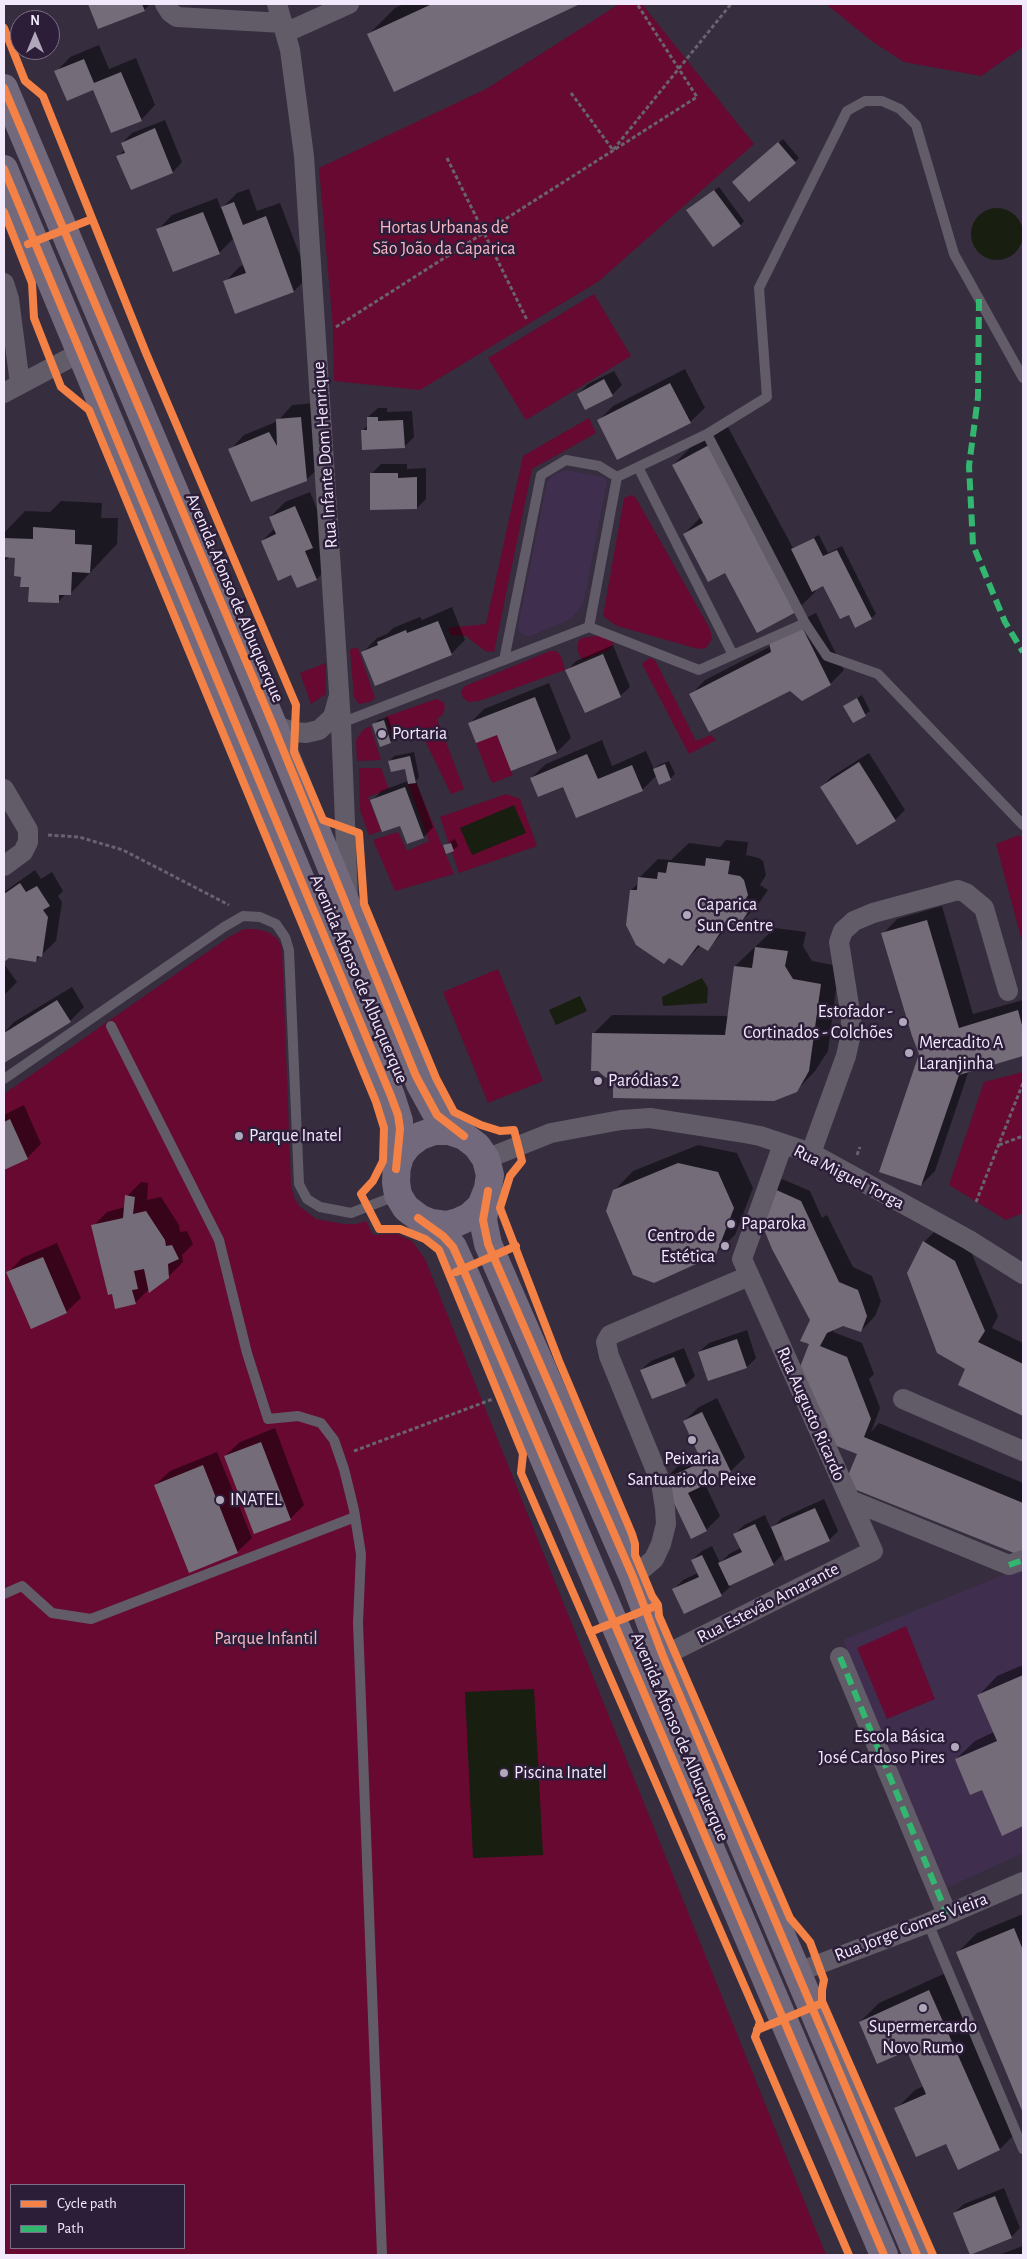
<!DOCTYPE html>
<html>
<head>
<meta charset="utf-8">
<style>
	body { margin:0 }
	#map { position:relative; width:1027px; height:2259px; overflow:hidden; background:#362d3e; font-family:"Alegreya Sans",sans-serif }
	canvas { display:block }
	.frame { position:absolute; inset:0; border:5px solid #f2e9fc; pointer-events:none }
	.legend { position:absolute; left:10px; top:2184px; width:175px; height:65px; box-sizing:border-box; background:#2c1d39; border:1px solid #7b6f87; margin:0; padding:6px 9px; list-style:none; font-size:15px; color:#f2e9fc }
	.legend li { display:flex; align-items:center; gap:10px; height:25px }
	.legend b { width:25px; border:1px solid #7b6f87 }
	.north { position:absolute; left:10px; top:10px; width:50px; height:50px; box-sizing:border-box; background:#2c1d39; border:1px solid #7b6f87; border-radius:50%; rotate:0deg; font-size:14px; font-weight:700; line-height:20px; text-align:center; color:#f2e9fc }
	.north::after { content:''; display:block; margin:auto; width:18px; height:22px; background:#b0a7ba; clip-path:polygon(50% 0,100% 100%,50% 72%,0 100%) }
</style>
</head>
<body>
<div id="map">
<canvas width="1027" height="2259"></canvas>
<div class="frame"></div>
<ul class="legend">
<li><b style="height:6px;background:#f48246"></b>Cycle path</li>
<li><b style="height:6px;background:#33b770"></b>Path</li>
</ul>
<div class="north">N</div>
</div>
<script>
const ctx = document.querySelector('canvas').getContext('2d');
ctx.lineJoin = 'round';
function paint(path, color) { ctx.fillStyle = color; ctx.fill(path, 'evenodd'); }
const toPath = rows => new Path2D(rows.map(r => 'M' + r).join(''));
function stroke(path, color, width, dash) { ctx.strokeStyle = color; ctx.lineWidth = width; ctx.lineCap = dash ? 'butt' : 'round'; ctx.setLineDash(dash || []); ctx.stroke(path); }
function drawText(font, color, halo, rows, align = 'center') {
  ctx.font = font + ' "Alegreya Sans",sans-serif'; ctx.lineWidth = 5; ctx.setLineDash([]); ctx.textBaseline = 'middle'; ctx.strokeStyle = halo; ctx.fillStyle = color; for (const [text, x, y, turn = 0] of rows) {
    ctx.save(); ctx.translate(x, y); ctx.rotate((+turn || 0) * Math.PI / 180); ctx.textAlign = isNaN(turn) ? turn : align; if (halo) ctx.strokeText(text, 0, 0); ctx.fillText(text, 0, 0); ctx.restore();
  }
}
const built = toPath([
	[565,470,604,477,607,481,584,600,581,607,571,619,528,637,519,632,518,626,547,483,551,476],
	[1023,1567,1023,1853,947,1888,843,1640]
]);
const green = toPath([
	[619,4,642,4,754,144,599,281,420,390,334,381,333,328,319,168,486,89],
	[826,4,1023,4,1023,47,981,76,904,62,873,42],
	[594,294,631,356,526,420,488,358],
	[589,418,596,433,532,469,494,652,485,651,466,636,451,635,448,628,486,624,523,456],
	[632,495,636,498,710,629,712,639,706,648,698,649,617,626,603,616,624,498],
	[596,636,610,638,614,642,612,646,609,650,582,660,577,650,578,642,581,638],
	[354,648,358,648,375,698,370,702,359,704,354,697,350,650],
	[550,651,556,651,561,656,565,670,479,701,469,702,463,698,461,691,465,686],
	[649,658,655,660,696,741,711,735,716,740,689,754,642,664],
	[326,663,326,694,311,704,300,673],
	[436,699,444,702,445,707,443,714,437,719,464,789,451,794,418,726,392,735,385,717],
	[370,726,381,760,357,761,356,740,362,731],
	[497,735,513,775,493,783,490,779,476,743],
	[359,768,381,768,389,789,368,797,381,831,369,835,360,810],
	[416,783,454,874,395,891,373,840,398,832,407,851,429,841,408,784],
	[506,794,520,799,537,846,459,873,440,817],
	[1019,835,1023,839,1023,945,996,844],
	[244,929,255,929,268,932,277,938,282,947,291,1185,294,1197,299,1206,316,1219,344,1224,356,1224,366,1221,373,1235,397,1234,412,1241,425,1259,826,2255,4,2255,4,1094,229,937],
	[11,2185,184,2185,184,2248,11,2248],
	[498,969,543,1081,488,1103,443,992],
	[1023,1072,1023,1213,1006,1220,949,1185,984,1082],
	[906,1626,935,1699,887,1719,857,1648]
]);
const water = toPath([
	'971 234a26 26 0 1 1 52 0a26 26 0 1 1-52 0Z',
	[514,805,526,833,472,855,460,828],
	[702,978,708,988,707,1003,663,1006,662,997],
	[580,996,587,1011,556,1025,549,1010],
	[534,1689,543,1855,473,1858,465,1692]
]);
const shadow = toPath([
	[90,4,150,4,144,10,99,27],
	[404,4,577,4,394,90,368,35,395,8],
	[99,45,109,69,136,58,155,105,141,120,93,88,56,72,70,57],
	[165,120,182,162,173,172,131,188,118,157,125,149,122,143,132,133],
	[783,139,799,158,795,162,738,177],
	[719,187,744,221,740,226,692,206],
	[249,189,257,211,280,203,308,277,294,291,236,312,225,282,239,267,244,265,234,238,219,253,158,230,172,215,217,198,221,209,237,193],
	[685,369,705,408,690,422,599,420,613,406],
	[614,371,622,385,612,395,578,394,588,384],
	[315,403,321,466,306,480,230,450,244,435,278,421,292,405],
	[378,408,387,408,387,412,412,411,414,437,404,447,363,430,368,425,368,417],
	[728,427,793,548,819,535,828,553,842,546,876,614,871,618,849,613,824,584,815,589,816,591,797,610,725,571,684,534,701,517,673,465,692,446],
	[381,464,407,464,407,469,426,468,426,499,417,508,371,474],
	[310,492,326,532,331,564,317,579,297,587,292,574,262,541,275,528,270,517,285,502],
	[61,501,102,503,101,518,118,518,117,544,70,594,66,594,58,602,30,586,22,575,16,557,10,556,4,562,4,533,25,511,50,512],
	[452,607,465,640,451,654,363,652,377,638,387,634,393,628,420,617,422,620],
	[816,613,844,670,830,684,790,690,691,695,705,680,771,646,785,628],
	[613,645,630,687,620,696,567,671,576,661],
	[549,683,571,738,557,752,512,770,498,734,470,723,484,709],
	[862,695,870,711,854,722,845,706],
	[388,717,395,738,391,742,374,724,378,720],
	[602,740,612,766,646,751,654,769,659,765,669,761,675,774,670,779,657,775,642,790,564,785,531,778,546,764],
	[414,752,419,777,416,781,433,827,424,837,407,842,400,824,372,801,381,791,408,781,406,767,390,761,394,756],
	[869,753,905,810,895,820,857,843,822,787,831,777],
	[455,839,458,846,453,850,445,845],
	[726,840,748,842,746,855,759,858,763,861,766,875,760,885,768,890,757,906,738,925,732,922,708,949,701,945,682,964,631,890,639,883,639,878,658,859,671,860,689,843,720,847],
	[35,870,41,879,52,872,63,891,58,896,62,902,56,941,35,961,9,957,4,960,4,892],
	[942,906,973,1014,1023,1000,1023,1054,969,1070,935,1171,921,1185,921,1054,883,934,897,919],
	[775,928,806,932,803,946,812,961,839,966,828,1051,815,1071,796,1091,614,1079,593,1034,612,1015,729,1016,735,966],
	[4,964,17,982,4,995],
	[72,987,84,1007,70,1021,4,1062,4,1033,14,1022],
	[24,1105,41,1144,27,1158,4,1169,4,1115],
	[698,1145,737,1153,753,1188,735,1235,715,1254,614,1191,633,1171],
	[782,1179,810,1191,822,1218,827,1215,853,1267,872,1276,881,1301,875,1316,861,1331,843,1325,835,1328,833,1332,862,1343,874,1374,869,1379,880,1408,871,1432,879,1423,1023,1483,1023,1551,861,1448,811,1343,812,1320,773,1188],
	[141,1182,148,1183,147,1200,161,1197,179,1225,180,1232,187,1231,193,1244,182,1255,183,1262,168,1277,150,1288,135,1303,93,1226,107,1212,125,1207,127,1196],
	[938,1228,969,1247,998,1316,992,1328,1023,1343,1023,1415,959,1385,967,1368,924,1242],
	[57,1243,81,1298,66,1312,8,1273,22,1258],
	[747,1330,756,1358,747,1367,699,1352,709,1343],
	[684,1348,695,1376,685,1385,641,1370,651,1361],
	[717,1398,745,1457,731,1471,705,1484,720,1516,706,1530,664,1480,678,1466,701,1456,684,1421,699,1407],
	[275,1428,304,1505,290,1519,225,1456,240,1442],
	[217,1452,252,1538,237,1552,155,1485,170,1471],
	[824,1499,838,1531,829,1540,783,1554,773,1564,730,1584,731,1586,721,1595,673,1590,683,1580,698,1573,692,1560,702,1551,712,1546,720,1563,729,1554,741,1548,735,1534,744,1525,765,1515,771,1529,782,1518],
	[1023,1665,1023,1825,1002,1834,983,1789,956,1759,975,1741,994,1732,979,1695,997,1676],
	[1023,1914,1023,2109,958,1952,977,1933],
	[948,1972,1019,2130,1000,2149,947,2142,896,2109,915,2090,924,2086,908,2049,860,2022,879,2003],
	[1004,2188,1020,2228,1011,2237,954,2213,964,2204],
	[1023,2246,1023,2255,998,2255]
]);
const building = toPath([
	[88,4,142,4,145,11,98,29],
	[432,4,580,4,394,92,367,34],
	[84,59,94,83,121,72,142,121,111,133,93,90,67,101,54,71],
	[155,128,173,173,131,190,116,156,125,153,121,143],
	[778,142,796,163,749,202,732,182],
	[714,190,741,226,713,247,686,210],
	[234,202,243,225,266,216,294,292,235,314,223,281,246,273,221,207],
	[203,212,220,254,173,272,156,229],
	[604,379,613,396,585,410,577,394],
	[670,383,691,423,617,460,597,420],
	[301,417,307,481,251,502,228,449,269,432,277,446,276,419],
	[367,417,378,417,378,421,403,420,405,448,362,450,361,430,367,430],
	[709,445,798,611,757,633,725,573,708,582,683,534,703,523,672,465],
	[370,473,398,473,398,478,417,477,417,509,370,510],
	[295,506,313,548,305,551,317,580,297,588,291,575,278,581,261,541,276,534,269,517],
	[33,527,75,530,75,544,92,545,90,573,72,572,71,595,59,595,59,603,28,602,29,587,20,587,21,577,14,576,15,558,4,557,4,538,33,539],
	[814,538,823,556,837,550,872,619,855,628,849,615,840,619,823,586,812,592,791,549],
	[438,621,452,655,375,686,361,652,378,645,377,642,406,630,407,633],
	[802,627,831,685,802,701,790,691,709,732,689,694,771,652,769,642],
	[603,654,621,697,585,713,565,670],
	[535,697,557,753,511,771,497,735,476,743,468,723],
	[857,698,866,716,853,723,843,706],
	[384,720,391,743,380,747,372,724],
	[587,754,598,779,632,765,643,791,576,818,563,787,538,797,530,778],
	[410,756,416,783,408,784,405,769,391,772,388,761],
	[859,762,896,821,857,845,820,787],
	[665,764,671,780,659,785,653,769],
	[405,787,424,838,407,844,400,826,382,832,370,800],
	[451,843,454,851,446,854,443,845],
	[706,858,730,861,728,874,740,876,744,880,748,895,742,905,750,909,738,927,728,921,708,951,698,945,682,966,669,958,664,964,636,945,626,925,630,890,637,890,638,877,657,879,658,872,666,873,668,862,705,866],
	[20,883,26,892,37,886,50,906,43,910,48,917,42,957,37,956,36,962,9,958,4,962,4,894],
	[927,920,959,1028,1018,1010,1023,1029,1023,1056,959,1075,921,1186,879,1172,919,1054,912,1036,881,933],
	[755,947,788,951,785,966,793,979,821,984,809,1071,797,1092,774,1101,613,1098,613,1080,605,1077,598,1071,591,1071,592,1033,725,1035,734,966,752,968],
	[57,1000,71,1022,4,1063,4,1033],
	[10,1119,28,1159,4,1170,4,1122],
	[678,1163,718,1172,734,1208,716,1255,654,1283,633,1275,606,1211,613,1190],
	[772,1188,801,1201,839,1282,858,1290,867,1316,861,1332,843,1326,827,1333,820,1346,847,1357,871,1419,864,1437,1023,1503,1023,1552,1019,1555,844,1485,857,1454,829,1443,800,1367,809,1344,800,1341,810,1320,772,1249,761,1222],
	[125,1195,135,1197,133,1214,146,1211,165,1240,166,1246,172,1245,179,1259,168,1264,169,1278,149,1293,144,1269,134,1271,138,1289,132,1290,136,1304,115,1309,112,1294,108,1295,91,1225,123,1218],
	[923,1241,955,1261,985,1331,978,1342,1023,1364,1023,1416,958,1385,965,1369,937,1353,907,1273],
	[43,1257,67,1313,31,1329,6,1272],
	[737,1339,747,1368,708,1381,698,1352],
	[674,1357,686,1386,652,1399,640,1370],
	[702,1412,731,1472,688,1493,707,1531,691,1539,663,1480,702,1462,683,1421],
	[261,1442,291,1520,254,1534,224,1456],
	[203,1465,238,1553,189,1573,154,1485],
	[815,1508,830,1541,785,1561,771,1527],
	[755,1524,774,1565,729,1586,718,1563,742,1552,733,1534],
	[702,1555,722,1596,684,1614,672,1589,699,1577,691,1560],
	[1023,1675,1023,1826,1002,1836,982,1790,970,1795,955,1759,997,1741,977,1695],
	[1014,1928,1023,1950,1023,2113,956,1952],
	[929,1990,1000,2150,958,2170,946,2144,916,2157,894,2108,926,2094,907,2051,877,2064,859,2022],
	[995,2196,1012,2238,970,2255,953,2213]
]);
const path = toPath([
	[571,93,613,150,731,4],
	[447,158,527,320],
	[336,327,697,97,637,4],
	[48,835,79,837,123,850,229,905],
	[999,1145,1023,1136],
	[857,1155,860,1147],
	[976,1202,1023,1083],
	[354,1451,493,1399]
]);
const lane = toPath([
	[707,434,805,623,827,656,878,674,1023,825],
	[638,467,733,655],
	[617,477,707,434,767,397,759,288,847,111,865,101,882,101,900,109,916,125,954,254,1023,378],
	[589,627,699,670,805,623],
	[504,660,541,475,566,460,599,466,617,477],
	[341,723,589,627,617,477],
	[111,1026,219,1240,247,1353,268,1419,298,1416,321,1423,334,1440,344,1469,354,1510,361,1554,358,1623,382,2255],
	[4,1079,224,927,243,916,260,917,276,924,285,937,289,950,299,1184,307,1199,320,1207,351,1213,398,1195],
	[4,1594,22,1586,52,1613,91,1619,355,1517],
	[928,1923,1023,2149]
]);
const street = toPath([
	[165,4,170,12,177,17,283,23],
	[277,4,290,50,304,156,341,723,348,898],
	[287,32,349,4],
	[4,283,9,299,20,384],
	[4,393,81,352],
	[273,725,294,732,306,733,319,730,333,717,338,699],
	[4,789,28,830,28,842,23,852,4,866],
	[811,1153,846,1056,850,1038,851,1018,839,942,843,931,854,921,873,913,958,890,966,893,984,908,1008,991],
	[486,1159,551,1133,621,1120,650,1118,739,1132,760,1136,811,1153,969,1240,1023,1274],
	[903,1399,1023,1451],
	[850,1500,1009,1565,1023,1560],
	[633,1577,654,1559,661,1544,666,1524,665,1508,661,1483,609,1356,606,1342,610,1335,617,1332,749,1276],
	[663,1656,873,1551,742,1259,783,1144],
	[840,1657,947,1914],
	[798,1972,928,1923,1023,1882]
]);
const primary = toPath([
	[4,88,273,725,420,1084,437,1115,477,1146,486,1159,490,1175,483,1220,488,1244,633,1577,663,1656,917,2255],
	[4,169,391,1096,399,1121,396,1182,398,1195,406,1208,443,1236,453,1247,463,1269,884,2255],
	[397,1167,400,1156,408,1145,420,1136,434,1131,449,1131,464,1136],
	[421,1219,431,1223,446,1225,458,1222,469,1217,481,1206,487,1191]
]);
const quiet = toPath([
	[979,299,978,397,969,466,973,545,1005,622,1023,652],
	[1009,1565,1023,1560],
	[840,1657,947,1914]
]);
const cycleway = toPath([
	[4,28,25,81,43,96,146,353,296,705,294,752,323,820,359,833,364,904,436,1078,454,1112,481,1125,500,1131,514,1130,522,1161,510,1176,500,1208,559,1361,632,1534,635,1544,635,1555,652,1596,658,1605,659,1616,790,1918,810,1942,824,1980,822,1990,822,2001,933,2255],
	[4,88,273,725,416,1076,437,1115,464,1136],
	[4,169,391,1096,398,1115,400,1129,396,1169],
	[4,212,32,283,34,318,61,387,89,410,376,1102,384,1128,383,1161,373,1181,361,1194,379,1229,400,1229,425,1239,439,1250,523,1454,521,1473,760,2022,755,2037,849,2255],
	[28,244,92,219],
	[488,1191,483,1220,488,1244,633,1577,663,1656,917,2255],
	[418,1218,443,1236,453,1247,463,1269,884,2255],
	[456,1272,516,1246],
	[590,1632,653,1607],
	[757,2030,820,2004]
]);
const markers = [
	[382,734,5,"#b0a7ba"],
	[687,915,5,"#b0a7ba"],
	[903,1022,5,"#b0a7ba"],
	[909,1053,5,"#b0a7ba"],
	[598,1081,5,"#b0a7ba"],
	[239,1136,5,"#b0a7ba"],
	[731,1224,5,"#b0a7ba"],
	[725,1246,5,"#b0a7ba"],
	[692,1440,5,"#b0a7ba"],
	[220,1500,5,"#b0a7ba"],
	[955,1747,5,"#b0a7ba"],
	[504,1773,5,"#b0a7ba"],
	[923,2008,5,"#b0a7ba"]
];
const parkNames = [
	["Hortas Urbanas de",444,228],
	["São João da Caparica",444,249],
	["Parque Infantil",266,1639]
];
const streetNames = [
	["Rua Infante Dom Henrique",325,455,-94],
	["Avenida Afonso de Albuquerque",235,598,67],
	["Avenida Afonso de Albuquerque",359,979,67],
	["Rua Miguel Torga",849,1177,27],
	["Rua Augusto Ricardo",811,1414,66],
	["Rua Estevão Amarante",768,1603,-27],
	["Avenida Afonso de Albuquerque",680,1737,67],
	["Rua Jorge Gomes Vieira",911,1927,-21]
];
const poiNames = [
	["Portaria",392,734],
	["Caparica",697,905],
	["Sun Centre",697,926],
	["Estofador -",893,1012,"right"],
	["Cortinados - Colchões",893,1033,"right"],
	["Mercadito A",919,1043],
	["Laranjinha",919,1064],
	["Paródias 2",608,1081],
	["Parque Inatel",249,1136],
	["Paparoka",741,1224],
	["Centro de",715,1236,"right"],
	["Estética",715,1257,"right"],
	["Peixaria",692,1459,"center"],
	["Santuario do Peixe",692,1480,"center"],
	["INATEL",230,1500],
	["Escola Básica",945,1737,"right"],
	["José Cardoso Pires",945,1758,"right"],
	["Piscina Inatel",514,1773],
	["Supermercardo",923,2027,"center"],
	["Novo Rumo",923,2048,"center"]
];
paint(built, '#3f2e4e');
paint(green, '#670930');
paint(water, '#181e10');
paint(shadow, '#0007');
paint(building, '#756c79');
stroke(path, '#69636f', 3, [4, 2.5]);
stroke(lane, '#615c68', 10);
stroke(street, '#615c68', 20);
stroke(primary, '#73697c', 28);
stroke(quiet, '#33b770', 6, [12, 6]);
stroke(cycleway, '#f48246', 8);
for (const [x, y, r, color] of markers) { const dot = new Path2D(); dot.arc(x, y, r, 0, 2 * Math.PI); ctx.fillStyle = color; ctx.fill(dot); stroke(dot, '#2c1d39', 2); }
drawText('18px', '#f9b8c4', '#2c1d39', parkNames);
drawText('18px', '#f2e9fc', '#2c1d39', streetNames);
drawText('18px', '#f2e9fc', '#2c1d39', poiNames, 'left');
</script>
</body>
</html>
